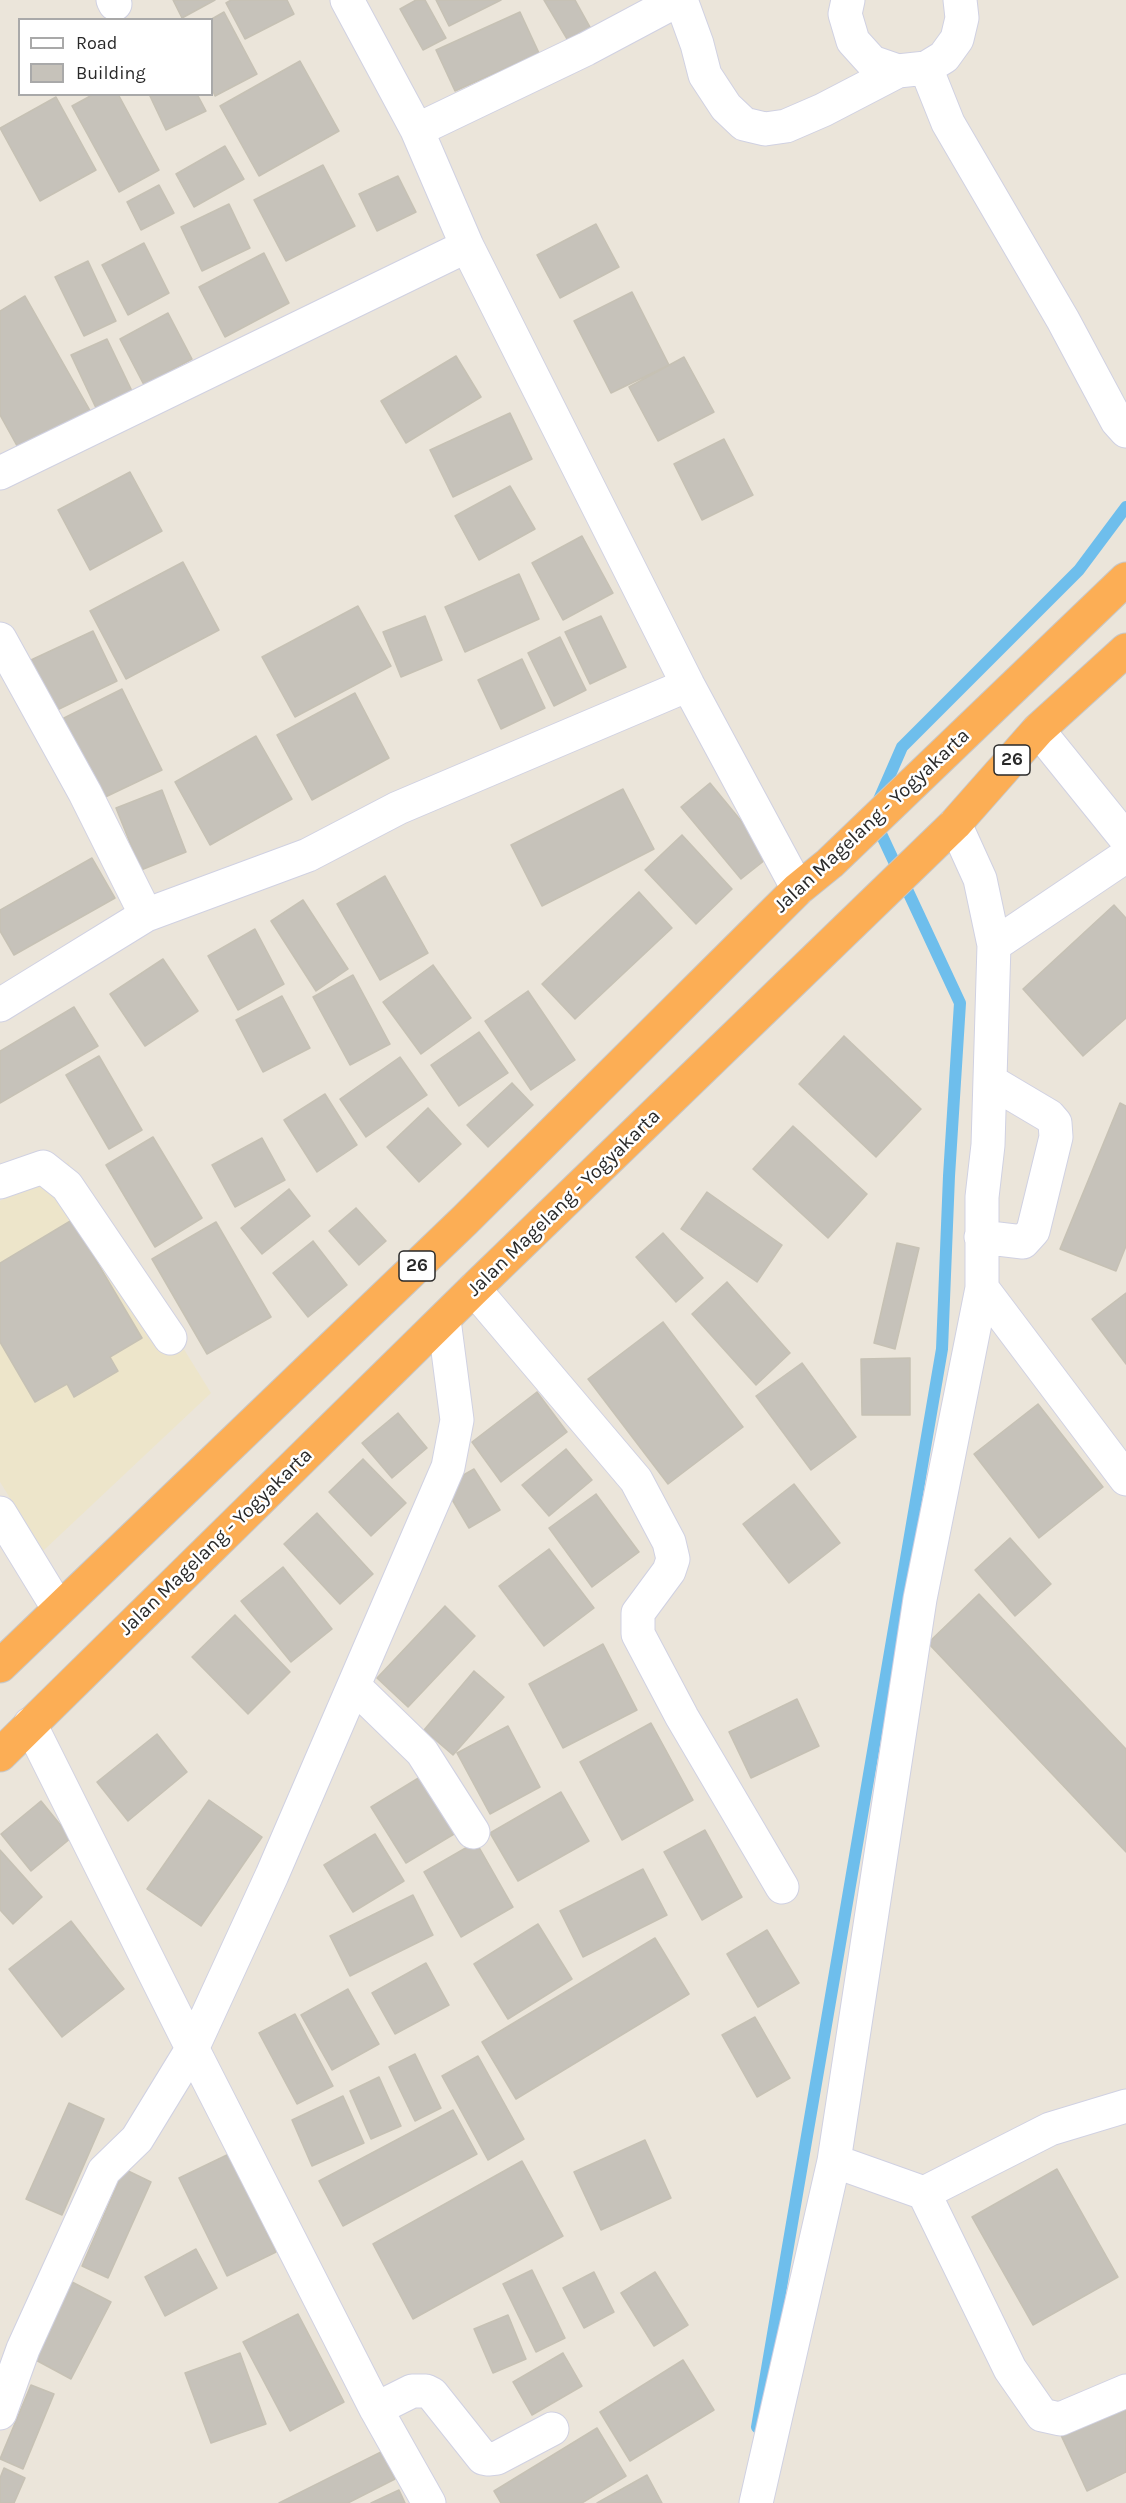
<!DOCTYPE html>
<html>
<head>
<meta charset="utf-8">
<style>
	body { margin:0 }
	#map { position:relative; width:1126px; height:2503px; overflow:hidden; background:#ebe5da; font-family:Karla,sans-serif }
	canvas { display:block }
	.legend { position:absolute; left:18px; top:18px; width:195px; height:78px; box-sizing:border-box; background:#fff; border:2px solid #a9a9a9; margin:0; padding:8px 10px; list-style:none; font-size:18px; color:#292929 }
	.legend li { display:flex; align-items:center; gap:12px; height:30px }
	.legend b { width:30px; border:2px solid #a9a9a9 }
</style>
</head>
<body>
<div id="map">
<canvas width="1126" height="2503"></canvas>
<ul class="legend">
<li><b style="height:8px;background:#fff"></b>Road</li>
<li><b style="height:16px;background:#c6c2ba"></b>Building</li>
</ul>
</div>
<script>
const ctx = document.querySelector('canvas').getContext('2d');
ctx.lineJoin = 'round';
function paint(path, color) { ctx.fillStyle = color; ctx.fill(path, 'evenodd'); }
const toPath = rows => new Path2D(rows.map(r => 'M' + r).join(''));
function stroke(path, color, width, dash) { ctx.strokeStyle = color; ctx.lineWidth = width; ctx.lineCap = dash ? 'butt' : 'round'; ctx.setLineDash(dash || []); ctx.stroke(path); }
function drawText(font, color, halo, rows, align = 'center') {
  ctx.font = font + ' Karla,sans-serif'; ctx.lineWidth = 5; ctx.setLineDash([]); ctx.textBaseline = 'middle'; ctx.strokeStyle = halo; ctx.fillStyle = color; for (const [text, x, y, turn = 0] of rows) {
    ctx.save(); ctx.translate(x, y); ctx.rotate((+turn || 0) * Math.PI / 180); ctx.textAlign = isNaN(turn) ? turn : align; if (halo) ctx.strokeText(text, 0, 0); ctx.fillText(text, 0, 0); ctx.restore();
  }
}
const education = toPath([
	[68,1162,211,1393,43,1551,0,1482,0,1201]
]);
const stream = toPath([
	[878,802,902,747,1079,570,1126,507],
	[757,2427,942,1349,949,1176,960,1003,876,823]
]);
const building = toPath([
	[173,0,215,0,182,18,173,0],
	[231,0,287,0,294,14,245,39,226,3,231,0],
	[416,0,425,0,446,38,423,50,400,9,416,0],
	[436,0,501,0,449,26,436,0],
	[544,0,575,0,595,36,573,49,544,0],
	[224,12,257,74,215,96,212,89,210,20,224,12],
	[520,12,539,53,455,91,436,50,520,12],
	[300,61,339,131,259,176,220,106,300,61],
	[94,94,118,94,159,170,119,192,72,106,94,94],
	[149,94,197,94,206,111,166,130,149,94],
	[56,97,96,170,40,201,0,128,56,97],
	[225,146,244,179,194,207,176,174,225,146],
	[323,165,355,226,286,261,254,200,323,165],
	[398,176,416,212,377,231,359,194,398,176],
	[159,185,174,213,141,230,127,202,159,185],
	[229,204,250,248,202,271,181,227,229,204],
	[596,224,619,267,560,298,537,255,596,224],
	[144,243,169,293,128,315,102,265,144,243],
	[264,253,289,303,225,337,199,287,264,253],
	[88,261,116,321,84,336,55,277,88,261],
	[632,292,669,365,611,393,574,321,632,292],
	[25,296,92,414,21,453,0,415,0,311,25,296],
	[168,313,192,359,144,385,120,339,168,313],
	[107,339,132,391,96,408,71,355,107,339],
	[456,356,481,397,406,443,381,401,456,356],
	[684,357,714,412,658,441,629,387,684,357],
	[510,413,532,459,453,497,430,450,510,413],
	[724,439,753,495,702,520,674,464,724,439],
	[130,472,162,531,90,570,58,510,130,472],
	[510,486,535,529,479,560,455,516,510,486],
	[582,536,613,593,563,620,532,563,582,536],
	[183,562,219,630,126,679,90,611,183,562],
	[519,574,539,619,465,652,445,607,519,574],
	[358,606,391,666,295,717,262,657,358,606],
	[425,616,442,660,401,677,383,632,425,616],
	[601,616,626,667,590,684,565,632,601,616],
	[93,631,117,681,55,711,31,660,93,631],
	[560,637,586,690,554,706,528,653,560,637],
	[522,659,545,708,501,729,478,680,522,659],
	[122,689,162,770,99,800,60,720,122,689],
	[355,693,389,758,312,800,277,735,355,693],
	[256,736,292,799,210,845,175,782,256,736],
	[710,783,770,856,741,879,681,807,710,783],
	[623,789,654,849,542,906,511,845,623,789],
	[162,790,186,852,141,870,116,808,162,790],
	[682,835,732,889,696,924,645,870,682,835],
	[92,858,115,898,14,955,0,931,0,910,92,858],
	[385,876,428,953,380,980,337,904,385,876],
	[639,892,672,928,575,1019,542,984,639,892],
	[303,900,348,969,316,991,271,921,303,900],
	[1114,905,1126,918,1126,1018,1083,1056,1023,989,1114,905],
	[255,929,284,984,238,1010,208,956,255,929],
	[163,959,198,1011,145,1046,110,994,163,959],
	[433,965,471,1018,421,1054,383,1002,433,965],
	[353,975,390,1044,350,1065,313,997,353,975],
	[528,991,575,1060,531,1090,485,1021,528,991],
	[282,996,310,1048,263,1072,236,1020,282,996],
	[74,1007,98,1046,0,1103,0,1051,74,1007],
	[479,1032,508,1073,459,1106,431,1065,479,1032],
	[844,1036,921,1109,876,1157,799,1084,844,1036],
	[99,1056,142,1130,109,1149,66,1075,99,1056],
	[400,1057,427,1095,366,1137,340,1099,400,1057],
	[512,1083,533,1105,488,1147,467,1125,512,1083],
	[325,1094,357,1145,317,1172,284,1120,325,1094],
	[1120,1103,1126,1106,1126,1246,1116,1271,1060,1249,1120,1103],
	[428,1108,461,1144,419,1182,387,1147,428,1108],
	[793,1126,867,1194,828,1238,753,1169,793,1126],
	[153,1137,202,1218,155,1247,106,1165,153,1137],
	[262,1138,285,1180,235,1207,212,1165,262,1138],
	[289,1189,310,1216,262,1254,241,1228,289,1189],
	[707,1192,782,1245,757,1282,681,1229,707,1192],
	[356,1208,386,1241,359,1265,329,1231,356,1208],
	[72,1220,142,1338,110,1357,118,1371,74,1397,67,1384,35,1402,0,1342,0,1263,72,1220],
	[216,1222,271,1317,207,1354,152,1259,216,1222],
	[663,1233,703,1278,676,1302,636,1257,663,1233],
	[313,1241,347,1285,308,1317,273,1273,313,1241],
	[897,1243,919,1248,895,1349,874,1343,897,1243],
	[727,1282,790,1353,756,1385,692,1314,727,1282],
	[1126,1293,1126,1364,1092,1319,1126,1293],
	[663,1322,743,1427,668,1484,588,1379,663,1322],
	[910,1358,910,1415,862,1415,861,1359,910,1358],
	[802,1363,856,1437,811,1470,756,1396,802,1363],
	[537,1392,567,1432,501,1482,472,1442,537,1392],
	[1038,1404,1103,1487,1039,1538,974,1454,1038,1404],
	[398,1413,427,1448,392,1478,362,1443,398,1413],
	[566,1449,592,1480,549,1516,522,1485,566,1449],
	[363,1459,406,1503,371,1536,329,1492,363,1459],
	[474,1469,500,1510,469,1528,444,1486,474,1469],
	[794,1484,840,1543,789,1583,743,1524,794,1484],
	[596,1494,639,1552,592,1587,549,1528,596,1494],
	[317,1513,373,1574,340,1604,284,1544,317,1513],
	[1010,1538,1051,1584,1015,1616,975,1570,1010,1538],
	[549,1549,594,1608,544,1646,499,1586,549,1549],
	[283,1567,332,1629,291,1662,241,1601,283,1567],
	[979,1594,1126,1749,1126,1852,928,1643,979,1594],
	[445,1606,475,1636,408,1707,377,1678,445,1606],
	[235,1615,290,1672,248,1714,192,1657,235,1615],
	[603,1644,637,1710,563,1748,529,1684,603,1644],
	[474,1671,504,1697,453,1755,424,1730,474,1671],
	[797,1699,819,1746,751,1778,729,1732,797,1699],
	[651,1723,693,1800,622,1840,580,1762,651,1723],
	[508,1726,540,1787,490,1814,457,1753,508,1726],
	[157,1734,187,1772,128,1821,97,1782,157,1734],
	[425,1774,459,1831,406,1863,371,1807,425,1774],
	[561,1792,589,1841,518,1881,490,1833,561,1792],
	[209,1800,262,1837,201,1926,147,1889,209,1800],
	[41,1801,71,1838,31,1871,1,1834,41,1801],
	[705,1830,742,1897,702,1920,664,1852,705,1830],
	[375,1834,404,1881,353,1912,324,1865,375,1834],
	[476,1842,513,1907,461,1937,424,1872,476,1842],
	[0,1850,42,1897,13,1924,0,1910,0,1850],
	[643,1869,667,1915,583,1957,560,1911,643,1869],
	[413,1895,433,1935,350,1976,330,1936,413,1895],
	[71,1921,124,1989,62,2037,9,1969,71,1921],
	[538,1924,572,1979,508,2019,474,1964,538,1924],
	[767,1930,799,1983,758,2007,727,1954,767,1930],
	[655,1938,689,1994,516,2099,482,2042,655,1938],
	[426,1963,449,2005,395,2034,372,1993,426,1963],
	[348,1989,379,2044,332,2070,301,2015,348,1989],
	[295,2014,333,2086,297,2104,259,2033,295,2014],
	[755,2017,790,2078,757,2097,722,2035,755,2017],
	[415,2054,441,2108,415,2121,389,2067,415,2054],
	[478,2056,524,2139,488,2160,442,2076,478,2056],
	[379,2077,401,2126,371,2139,350,2091,379,2077],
	[343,2096,364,2143,312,2166,292,2120,343,2096],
	[69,2103,104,2119,62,2215,26,2199,69,2103],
	[453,2110,477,2154,343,2226,319,2181,453,2110],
	[645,2140,671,2198,601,2230,574,2172,645,2140],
	[229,2154,276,2252,227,2276,179,2178,229,2154],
	[522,2161,563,2236,413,2319,373,2244,522,2161],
	[124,2169,151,2182,108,2278,82,2266,124,2169],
	[1057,2169,1118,2277,1033,2325,972,2217,1057,2169],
	[196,2249,217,2288,165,2316,145,2277,196,2249],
	[532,2270,565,2338,536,2352,503,2284,532,2270],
	[594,2272,614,2312,584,2328,563,2288,594,2272],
	[655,2272,688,2325,654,2346,621,2293,655,2272],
	[72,2282,111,2302,71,2379,32,2358,72,2282],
	[298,2314,344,2402,290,2431,243,2342,298,2314],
	[508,2315,526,2359,493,2373,474,2329,508,2315],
	[240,2353,266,2424,211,2443,185,2373,240,2353],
	[563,2353,582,2386,532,2415,513,2382,563,2353],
	[683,2360,714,2410,630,2461,600,2412,683,2360],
	[31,2385,54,2394,23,2469,0,2459,31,2385],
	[1126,2405,1126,2472,1087,2491,1059,2431,1126,2405],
	[597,2428,626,2476,582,2503,501,2503,494,2491,597,2428],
	[381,2452,395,2479,348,2503,279,2503,381,2452],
	[4,2468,25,2478,14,2503,0,2503,0,2478,4,2468],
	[647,2475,662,2503,597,2503,647,2475],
	[399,2490,405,2503,371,2503,399,2490]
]);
const minor = toPath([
	[113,0,115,4],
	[347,0,417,130,467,246,688,685,798,889],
	[681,0,697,44,705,75,726,107,744,124,765,129,786,126,823,110,898,71],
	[848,0,845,14,853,41,872,62,898,71,926,68,944,57,957,39,962,18,960,0],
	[926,68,948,123,1063,320,1117,421,1126,431],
	[417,130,586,49,678,0],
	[0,473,467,246],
	[0,639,85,793,146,915],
	[1038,730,1126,839],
	[994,945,1126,856],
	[0,1005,146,915,308,855,398,808,688,685],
	[0,1182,43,1167,67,1186,170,1338],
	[981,1237,1023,1242,1033,1231,1056,1137,1055,1123,1049,1116,990,1081],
	[982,1288,1126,1479],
	[474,1289,636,1480,669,1542,673,1559,669,1571,638,1613,638,1634,682,1717,782,1887],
	[0,1513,58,1608],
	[354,1686,422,1752,473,1832],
	[30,1724,187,2038,376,2409,429,2503],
	[1126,2106,1050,2129,924,2193,1010,2369,1042,2415,1060,2419,1126,2391],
	[834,2161,924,2193],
	[376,2409,412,2391,426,2391,432,2394,483,2458,488,2459,497,2458,552,2429],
	[0,2413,23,2349,104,2171,137,2139,192,2049,272,1875,448,1467,457,1420,444,1320],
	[756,2503,834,2161,920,1599,982,1288,982,1197,988,1145,994,945,980,879,955,824]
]);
const highway = toPath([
	[0,1666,465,1220,798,889,830,863,1126,579],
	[0,1755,474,1289,955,824,1038,730,1126,650]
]);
const shields = [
	[1012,760,36],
	[417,1266,36]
];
const shieldNames = [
	["26",1012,760],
	["26",417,1266]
];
const streetNames = [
	["Jalan Magelang - Yogyakarta",872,821,-43],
	["Jalan Magelang - Yogyakarta",564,1203,-44],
	["Jalan Magelang - Yogyakarta",216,1542,-44]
];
paint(education, '#ede5ca');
stroke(stream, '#6ebeec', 12);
paint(building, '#c6c2ba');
stroke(building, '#c6c1b4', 1.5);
stroke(minor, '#d0d1e2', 35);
stroke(highway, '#c7c7c7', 35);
stroke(minor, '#fff', 33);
stroke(highway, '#fcae55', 33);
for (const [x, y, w] of shields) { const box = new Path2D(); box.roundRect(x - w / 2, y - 15, w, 30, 4.5); ctx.fillStyle = '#fff'; ctx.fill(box); stroke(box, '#292929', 1.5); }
drawText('bold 18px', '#292929', null, shieldNames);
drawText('20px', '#292929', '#fff', streetNames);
</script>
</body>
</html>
